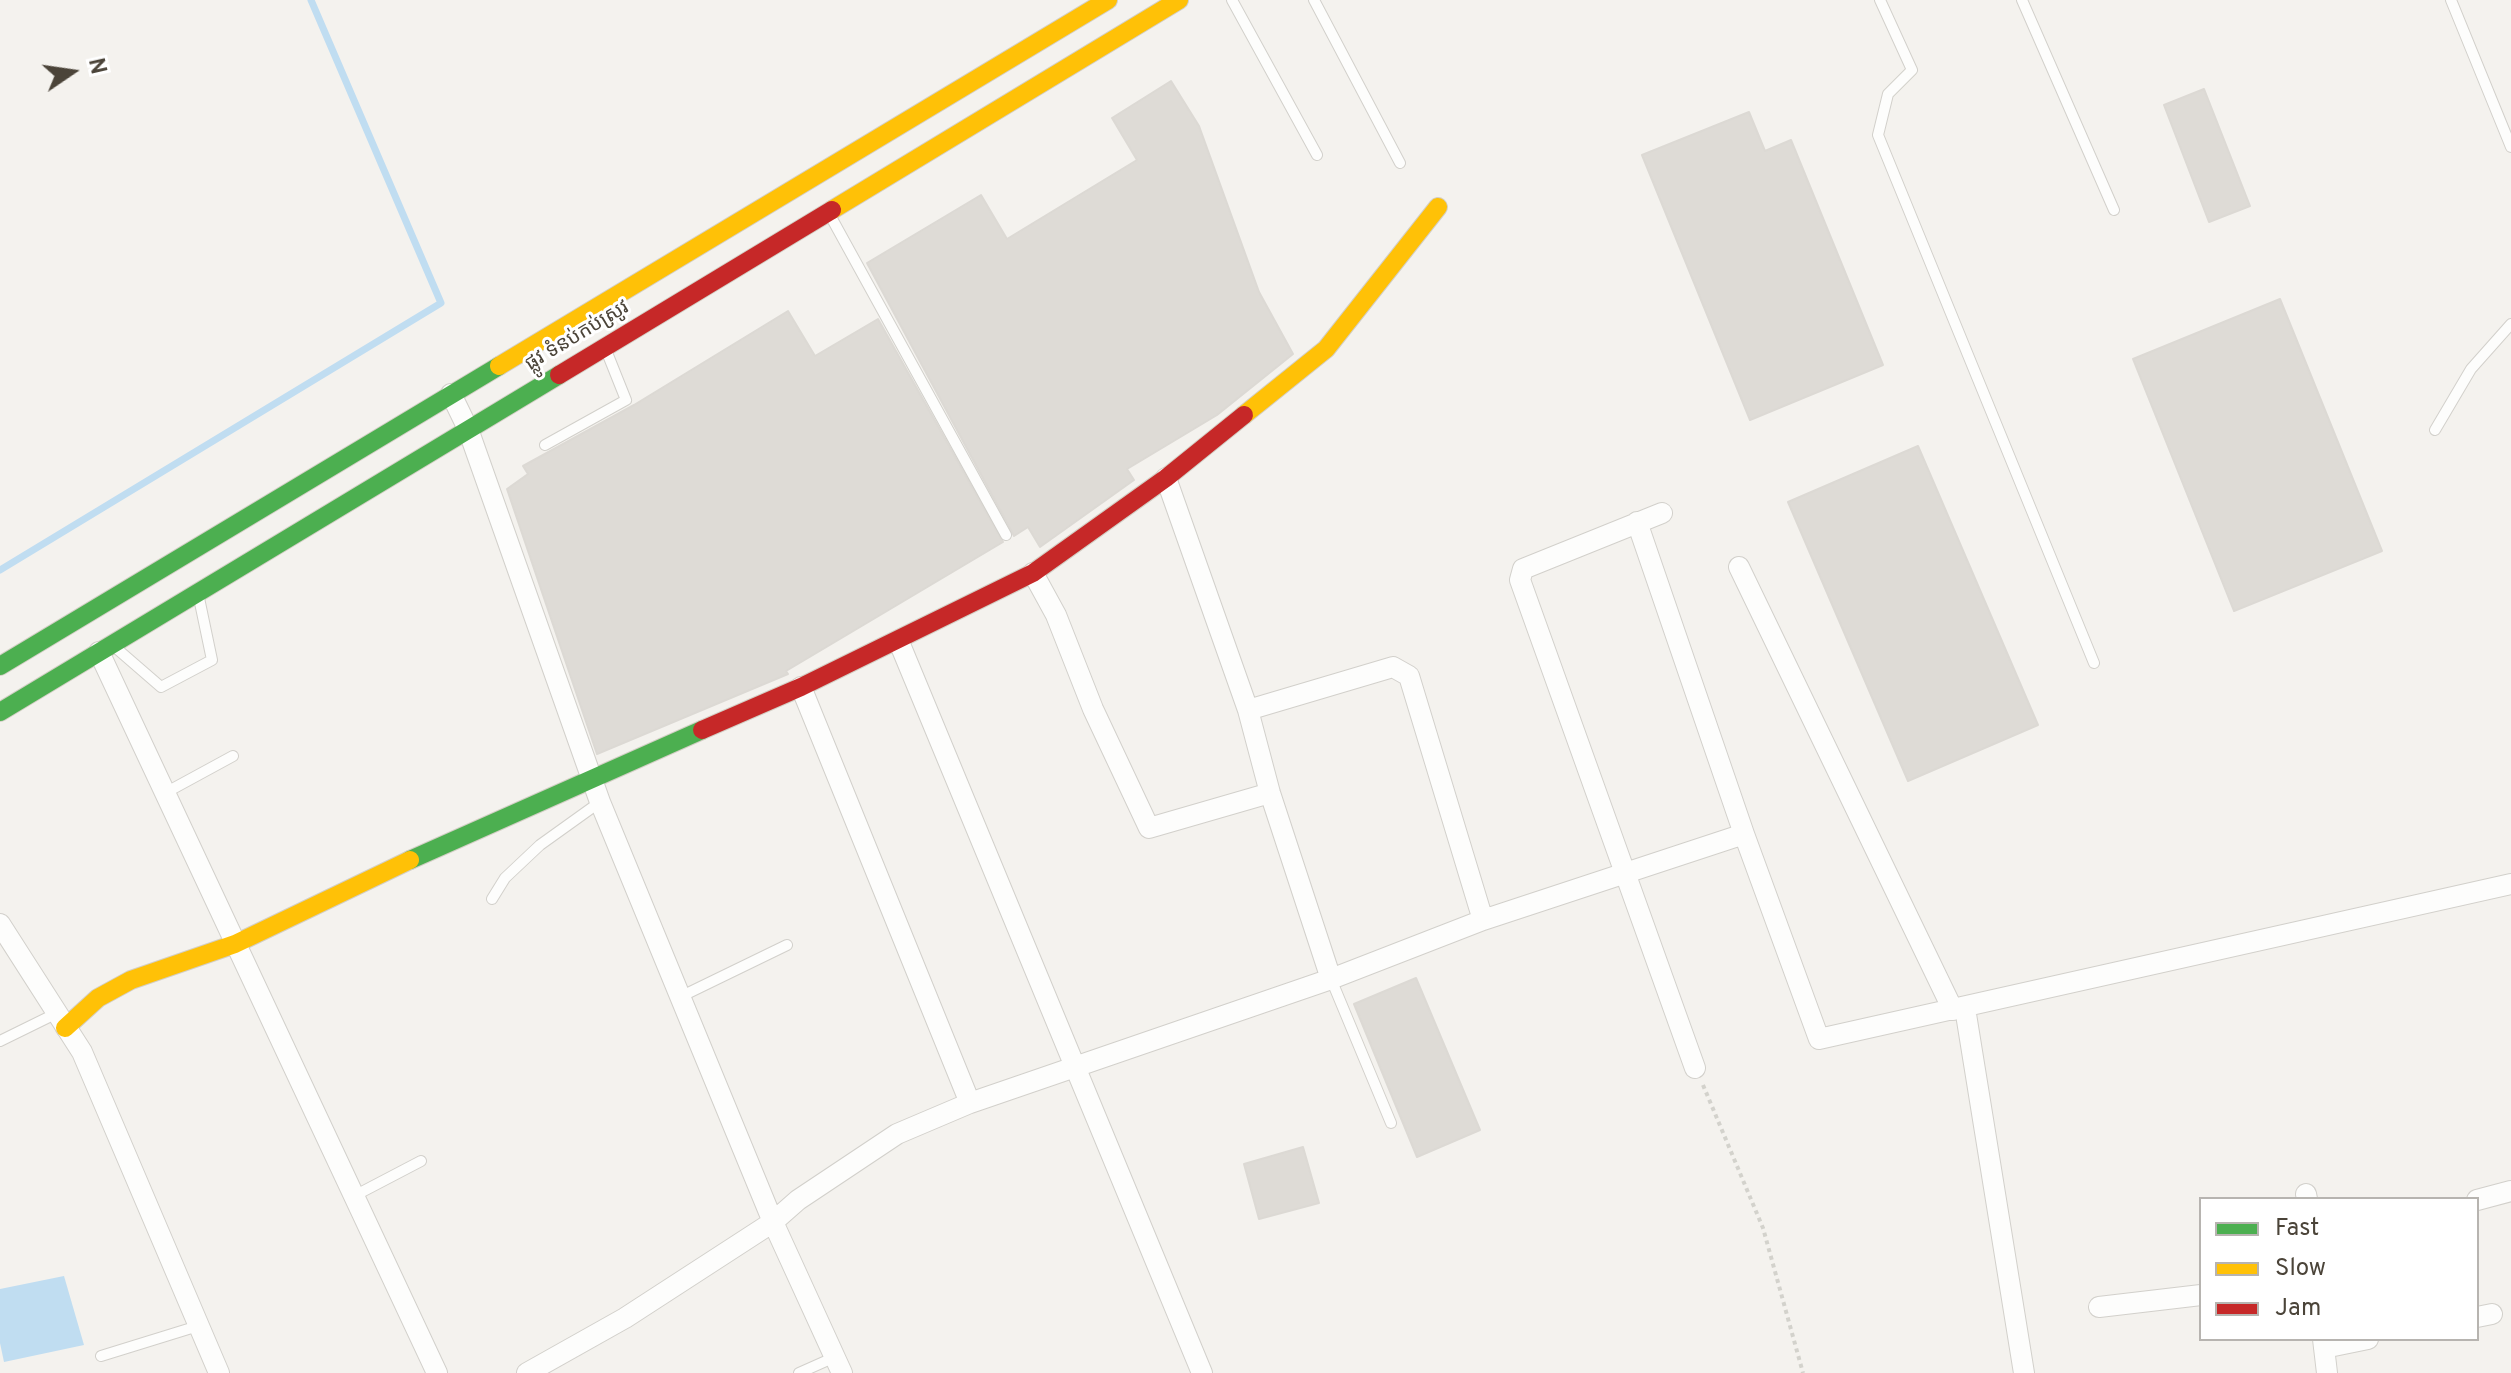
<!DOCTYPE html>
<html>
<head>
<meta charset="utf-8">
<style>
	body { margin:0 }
	#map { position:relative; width:2511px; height:1373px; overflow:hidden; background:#f4f2ee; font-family:Overpass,sans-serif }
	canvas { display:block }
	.legend { position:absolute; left:2199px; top:1197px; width:280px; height:144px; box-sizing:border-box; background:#fff; border:2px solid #b7b4b0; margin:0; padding:10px 14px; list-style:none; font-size:24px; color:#4b4439 }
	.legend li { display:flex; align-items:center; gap:16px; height:40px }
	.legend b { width:40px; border:2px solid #b7b4b0 }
	.north { position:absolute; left:32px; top:32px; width:80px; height:80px; -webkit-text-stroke:6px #fff; paint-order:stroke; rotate:77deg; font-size:22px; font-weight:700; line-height:32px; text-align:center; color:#4b4439 }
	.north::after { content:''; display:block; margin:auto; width:28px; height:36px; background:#4b4439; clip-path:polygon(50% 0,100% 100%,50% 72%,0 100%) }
</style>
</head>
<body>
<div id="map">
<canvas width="2511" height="1373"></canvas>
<ul class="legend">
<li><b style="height:10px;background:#4caf50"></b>Fast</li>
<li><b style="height:10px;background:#ffc107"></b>Slow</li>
<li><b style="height:10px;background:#c62828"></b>Jam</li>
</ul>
<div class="north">N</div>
</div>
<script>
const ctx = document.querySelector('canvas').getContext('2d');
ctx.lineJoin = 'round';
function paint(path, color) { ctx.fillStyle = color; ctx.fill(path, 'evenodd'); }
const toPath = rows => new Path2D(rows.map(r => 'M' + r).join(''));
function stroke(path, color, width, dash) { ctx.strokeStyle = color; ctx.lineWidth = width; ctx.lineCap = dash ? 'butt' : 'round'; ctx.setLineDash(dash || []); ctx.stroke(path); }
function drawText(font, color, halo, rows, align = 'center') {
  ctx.font = font + ' Overpass,"Noto Sans Khmer",sans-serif'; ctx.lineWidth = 6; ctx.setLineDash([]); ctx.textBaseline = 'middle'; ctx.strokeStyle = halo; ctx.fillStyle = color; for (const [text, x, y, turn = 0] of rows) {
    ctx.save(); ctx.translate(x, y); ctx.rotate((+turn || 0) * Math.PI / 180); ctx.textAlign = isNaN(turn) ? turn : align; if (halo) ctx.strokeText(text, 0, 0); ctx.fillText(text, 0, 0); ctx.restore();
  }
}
const water = toPath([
	[64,1276,84,1345,4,1362,0,1343,0,1289]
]);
const stream = toPath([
	[0,570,441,303,311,0]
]);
const building = toPath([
	[1171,81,1199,126,1259,292,1293,354,1217,415,1127,469,1134,480,1040,547,1028,527,1014,536,867,263,981,195,1007,239,1137,160,1112,118,1171,81],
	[2204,89,2250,206,2209,222,2164,105,2204,89],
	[1749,112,1765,151,1791,140,1883,365,1750,420,1642,155,1749,112],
	[2280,299,2382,551,2234,611,2133,359,2280,299],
	[788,311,815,356,878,319,1003,542,786,671,788,674,597,754,507,489,528,474,523,466,634,405,788,311],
	[1918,446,2038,725,1908,781,1788,502,1918,446],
	[1416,978,1480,1130,1417,1157,1354,1004,1416,978],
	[1303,1147,1319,1203,1259,1219,1244,1164,1303,1147]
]);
const path = toPath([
	[1703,1085,1763,1228,1803,1373]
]);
const lane = toPath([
	[1232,0,1317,155],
	[1314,0,1400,163],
	[1880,0,1912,70,1888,94,1878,135,2094,663],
	[2022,0,2114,210],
	[2451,0,2511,147],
	[831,217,1006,535],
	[2435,430,2471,369,2511,324],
	[545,445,626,400,606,350],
	[116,648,161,687,212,660,199,598],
	[165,793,233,756],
	[492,899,505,878,540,845,600,802],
	[1331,979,1391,1123],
	[682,996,787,945],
	[0,1041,55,1014],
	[356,1195,421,1161],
	[101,1356,198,1326],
	[799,1373,835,1357]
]);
const street = toPath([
	[451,394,468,429,600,802,773,1222,842,1373],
	[1166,478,1248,710,1270,793,1331,979],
	[1662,513,1523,569,1520,580,1695,1068],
	[1637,522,1744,834,1819,1039,2511,884],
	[1739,567,1953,1010],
	[1033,573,1056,615,1093,709,1149,828,1270,793],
	[899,642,1202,1373],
	[99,652,437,1373],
	[801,687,970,1103],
	[1248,710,1393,667,1409,676,1483,920],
	[0,924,82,1052,219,1373],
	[1965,1008,2024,1373],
	[2306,1194,2307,1199],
	[2477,1200,2511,1191],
	[2099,1307,2201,1295],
	[2477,1317,2492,1314],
	[2323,1339,2327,1373],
	[2324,1348,2368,1339],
	[527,1373,625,1318,773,1222,798,1200,897,1134,970,1103,1331,979,1483,920,1744,834]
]);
const fast = toPath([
	[0,666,499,366],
	[0,712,559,375],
	[410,860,702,730]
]);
const slow = toPath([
	[832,210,1179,0],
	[499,366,1108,0],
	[1244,415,1326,349,1438,207],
	[65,1028,98,998,131,980,235,944,410,860]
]);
const jam = toPath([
	[559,375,832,210],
	[702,730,801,687,1033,573,1166,478,1244,415]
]);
const streetNames = [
	["ផ្លូវ ទំនប់កប់ស្រូវ",578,337,-31]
];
paint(water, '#c0ddf1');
stroke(stream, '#c0ddf1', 7);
paint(building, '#dedbd6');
stroke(building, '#dcd9d4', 2);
stroke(lane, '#d2d0cb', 12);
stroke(street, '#d2d0cb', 22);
stroke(fast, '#d3cfc5', 20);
stroke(slow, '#d3cfc5', 20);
stroke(jam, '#d3cfc5', 20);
stroke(path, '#d3d2cc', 4, [4, 4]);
stroke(lane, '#fdfdfc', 10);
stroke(street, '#fdfdfc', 20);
stroke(fast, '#4caf50', 18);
stroke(slow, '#ffc107', 18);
stroke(jam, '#c62828', 18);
drawText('20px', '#4b4439', '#fff', streetNames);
</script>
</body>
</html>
